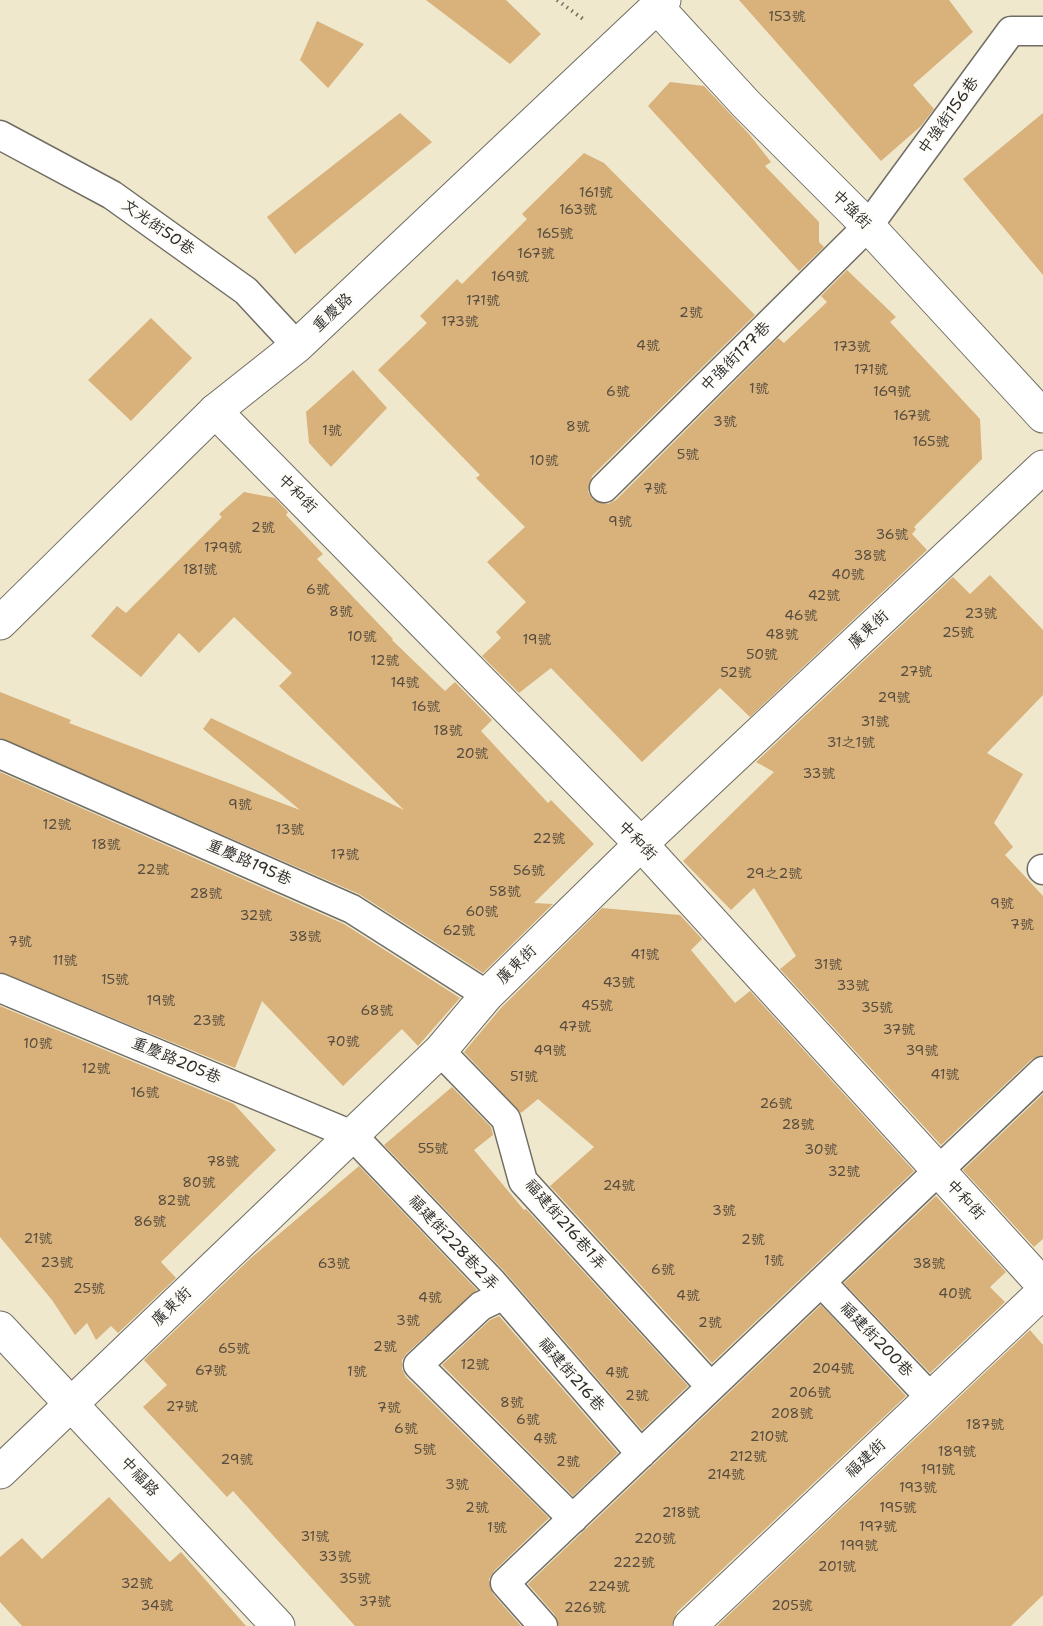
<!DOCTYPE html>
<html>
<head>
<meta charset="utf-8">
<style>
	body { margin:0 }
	canvas { display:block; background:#efe8cd }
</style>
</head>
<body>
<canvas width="1043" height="1626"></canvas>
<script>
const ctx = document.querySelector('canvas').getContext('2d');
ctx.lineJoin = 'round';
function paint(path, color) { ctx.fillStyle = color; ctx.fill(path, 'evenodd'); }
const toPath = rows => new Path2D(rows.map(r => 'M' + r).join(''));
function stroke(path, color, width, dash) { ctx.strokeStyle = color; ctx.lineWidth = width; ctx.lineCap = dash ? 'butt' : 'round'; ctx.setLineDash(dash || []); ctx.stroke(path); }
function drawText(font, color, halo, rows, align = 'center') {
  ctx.font = font + ' "Shantell Sans","LXGW WenKai TC",sans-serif'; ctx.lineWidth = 4.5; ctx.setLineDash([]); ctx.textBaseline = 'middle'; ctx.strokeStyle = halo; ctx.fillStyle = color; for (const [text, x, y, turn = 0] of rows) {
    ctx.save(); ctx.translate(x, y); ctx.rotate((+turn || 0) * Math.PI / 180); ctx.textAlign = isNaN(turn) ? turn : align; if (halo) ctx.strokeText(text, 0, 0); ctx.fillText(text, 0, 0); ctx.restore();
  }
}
const building = toPath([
	[426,0,506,0,541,34,510,64],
	[739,0,949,0,973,32,913,85,934,109,921,126,881,161],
	[317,21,364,44,328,88,300,60],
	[670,82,704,86,749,134,771,162,765,166,819,222,819,242,824,247,799,271,648,106],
	[400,113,432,142,295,254,267,217],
	[1043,113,1043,275,963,179],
	[584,153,604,163,755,315,592,476,588,492,593,500,608,504,616,500,778,338,784,343,827,302,821,296,847,270,896,317,890,322,980,419,982,459,914,527,916,529,912,534,927,550,750,717,720,688,642,762,551,668,519,693,482,656,501,638,496,632,526,602,487,562,525,527,476,478,480,475,378,370,427,323,420,316,457,279,462,284,527,219,522,214],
	[151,318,192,358,131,421,88,380],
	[353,370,387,408,331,467,309,443,306,412],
	[244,492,275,498,288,512,286,515,323,554,317,559,393,639,392,640,445,691,455,682,492,720,481,731,548,803,551,800,594,844,534,903,553,904,483,973,359,894,0,738,0,692,71,720,69,723,300,810,203,729,211,718,404,810,279,686,292,673,234,617,199,653,179,633,141,677,91,636,117,606,126,613,222,517,219,514],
	[990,575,1043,630,1043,695,987,753,1023,774,994,823,1013,847,1005,855,1043,896,1043,1055,1032,1059,941,1145,780,969,796,956,754,888,731,910,683,861,774,772,756,762,953,577,970,594],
	[0,772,344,924,460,998,418,1046,402,1029,343,1086,262,1001,235,1068,0,972],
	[602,908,680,915,702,939,691,950,735,1003,750,991,914,1171,712,1363,550,1186,594,1147,538,1099,521,1113,464,1052,501,1008],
	[0,1006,234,1104,276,1150,161,1262,176,1278,118,1333,111,1326,96,1340,87,1323,75,1335,52,1300,0,1237],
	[452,1087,491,1127,493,1135,474,1150,524,1210,526,1209,688,1386,642,1430,504,1271,384,1145],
	[1043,1094,1043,1239,1034,1247,963,1170],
	[359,1166,477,1290,407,1353,402,1360,402,1369,406,1377,549,1518,494,1571,489,1579,493,1594,521,1626,355,1626,233,1491,227,1497,143,1407,167,1385,144,1360,251,1258],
	[936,1196,1006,1272,990,1287,1005,1302,930,1373,844,1283],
	[821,1305,906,1396,677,1612,672,1626,559,1626,555,1615,528,1584],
	[499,1316,618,1453,573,1496,442,1365,490,1320],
	[1030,1330,1043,1345,1043,1595,1011,1626,717,1626],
	[109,1497,170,1562,181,1552,246,1626,22,1626,0,1602,0,1557,22,1538,42,1559]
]);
const path = toPath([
	[557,0,583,19]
]);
const lane = toPath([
	[0,135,112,195,246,291,297,346],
	[604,488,868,226,1011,31,1043,31],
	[0,754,352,909,487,995],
	[1042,869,1043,870],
	[0,988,352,1135,492,1282,641,1454],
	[440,1051,506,1119,523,1181,711,1387],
	[821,1282,931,1398],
	[502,1296,481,1306,418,1365,573,1519],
	[543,1626,505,1583,1043,1071]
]);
const street = toPath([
	[657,7,746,104,868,226,1043,416],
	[215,411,641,844,1043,1285],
	[0,1328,278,1626],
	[0,1472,440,1051,487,995,641,844,1043,467],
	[690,1626,1043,1292]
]);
const secondary = toPath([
	[0,623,215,411,297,346,664,0]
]);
const numberNames = [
	["153號",787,17],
	["161號",596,193],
	["163號",578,210],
	["165號",555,234],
	["167號",536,254],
	["169號",510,277],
	["171號",483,301],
	["2號",691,313],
	["173號",460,322],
	["4號",648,346],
	["173號",852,347],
	["171號",871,370],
	["1號",759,389],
	["6號",618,392],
	["169號",892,392],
	["167號",912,416],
	["3號",725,422],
	["8號",578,427],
	["1號",332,431],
	["165號",931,442],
	["5號",688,455],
	["10號",544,461],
	["7號",655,489],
	["9號",620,522],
	["2號",263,528],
	["36號",892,535],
	["179號",223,548],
	["38號",870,556],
	["181號",200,570],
	["40號",848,575],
	["6號",318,590],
	["42號",824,596],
	["8號",341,612],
	["23號",981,614],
	["46號",801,616],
	["25號",958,633],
	["48號",782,635],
	["10號",362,637],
	["19號",537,640],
	["50號",762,655],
	["12號",385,661],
	["27號",916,672],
	["52號",736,673],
	["14號",405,683],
	["29號",894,698],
	["16號",426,707],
	["31號",875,722],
	["18號",448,731],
	["31之1號",851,743],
	["20號",472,754],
	["33號",819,774],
	["9號",240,805],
	["12號",57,825],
	["13號",290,830],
	["22號",549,839],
	["18號",106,845],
	["17號",345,855],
	["22號",153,870],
	["56號",529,871],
	["29之2號",774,874],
	["58號",505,892],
	["28號",206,894],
	["9號",1002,904],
	["60號",482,912],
	["32號",256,916],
	["7號",1022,925],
	["62號",459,931],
	["38號",305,937],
	["7號",20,942],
	["41號",645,955],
	["11號",65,961],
	["31號",828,965],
	["15號",115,980],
	["43號",619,983],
	["33號",853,986],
	["19號",161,1001],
	["45號",597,1006],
	["35號",877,1008],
	["68號",377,1011],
	["23號",209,1021],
	["47號",575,1027],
	["37號",899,1030],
	["70號",343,1042],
	["10號",38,1044],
	["49號",550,1051],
	["39號",922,1051],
	["12號",96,1069],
	["41號",945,1075],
	["51號",524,1077],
	["16號",145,1093],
	["26號",776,1104],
	["28號",798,1125],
	["55號",433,1149],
	["30號",821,1150],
	["78號",223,1162],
	["32號",844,1172],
	["80號",199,1183],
	["24號",619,1186],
	["82號",174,1201],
	["3號",724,1211],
	["86號",150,1222],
	["21號",38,1239],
	["2號",753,1240],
	["1號",774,1261],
	["23號",57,1263],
	["63號",334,1264],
	["38號",929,1264],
	["6號",663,1270],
	["25號",89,1289],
	["40號",955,1294],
	["4號",688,1296],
	["4號",430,1298],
	["3號",408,1321],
	["2號",710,1323],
	["2號",385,1347],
	["65號",234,1349],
	["12號",475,1365],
	["204號",833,1369],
	["67號",211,1371],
	["1號",357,1372],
	["4號",617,1373],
	["206號",810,1393],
	["2號",637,1396],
	["8號",512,1403],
	["27號",182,1407],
	["7號",389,1408],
	["208號",792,1414],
	["6號",528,1420],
	["187號",985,1425],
	["6號",406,1429],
	["210號",769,1437],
	["4號",545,1439],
	["5號",425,1450],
	["189號",957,1452],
	["212號",748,1457],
	["29號",237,1460],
	["2號",568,1462],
	["191號",938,1470],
	["214號",726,1475],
	["3號",457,1485],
	["193號",918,1488],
	["2號",477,1508],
	["195號",898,1508],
	["218號",681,1513],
	["197號",878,1527],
	["1號",497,1528],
	["31號",315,1537],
	["220號",655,1539],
	["199號",859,1546],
	["33號",335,1557],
	["222號",634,1563],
	["201號",837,1567],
	["35號",355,1579],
	["32號",137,1584],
	["224號",609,1587],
	["37號",375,1602],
	["34號",157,1606],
	["205號",792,1606],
	["226號",585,1608]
];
const streetNames = [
	["中強街156巷",949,116,-54],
	["中強街",851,210,45],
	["文光街50巷",158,228,35],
	["重慶路",333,313,-43],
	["中強街177巷",736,357,-45],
	["中和街",297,494,45],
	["廣東街",869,630,-43],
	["中和街",637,841,46],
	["重慶路195巷",249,863,24],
	["廣東街",517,965,-44],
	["重慶路205巷",176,1061,23],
	["中和街",965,1200,47],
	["福建街216巷1弄",565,1225,49],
	["福建街228巷2弄",453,1243,47],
	["廣東街",172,1307,-44],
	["福建街200巷",876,1340,46],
	["福建街216巷",571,1375,49],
	["福建街",866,1459,-43],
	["中福路",139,1477,47]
];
paint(building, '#d8b17b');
stroke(lane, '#706d64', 31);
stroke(street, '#706d64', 35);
stroke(secondary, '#706d64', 35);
stroke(path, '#706d64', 4, [1.5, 4.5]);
stroke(lane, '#fff', 28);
stroke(street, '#fff', 33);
stroke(secondary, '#fff', 33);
drawText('14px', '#564c3f', null, numberNames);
drawText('16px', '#2b2b2b', '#fdfcf7', streetNames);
</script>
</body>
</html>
